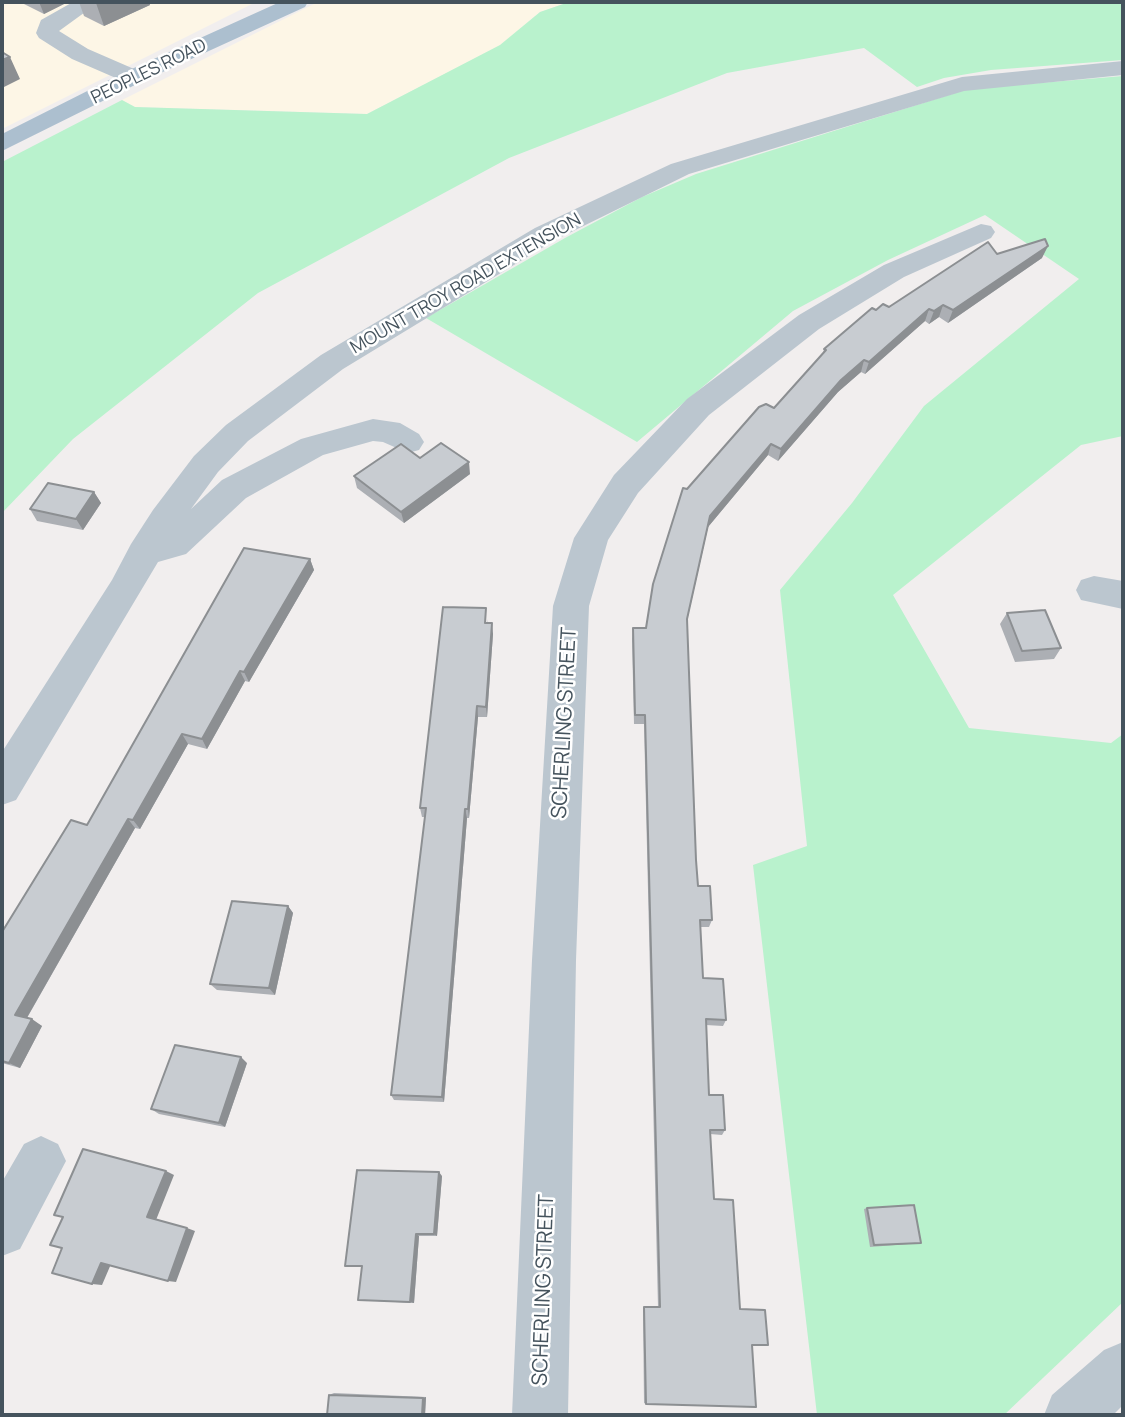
<!DOCTYPE html>
<html>
<head>
<meta charset="utf-8">
<style>
	body { margin:0 }
	#map { position:relative; width:1125px; height:1417px; overflow:hidden; background:#f1eeee; font-family:Manrope,sans-serif }
	canvas { display:block }
	.frame { position:absolute; inset:0; border:4px solid #45535d; pointer-events:none }
</style>
</head>
<body>
<div id="map">
<canvas width="1125" height="1417"></canvas>
<div class="frame"></div>
</div>
<script>
const ctx = document.querySelector('canvas').getContext('2d');
ctx.lineJoin = 'round';
function paint(path, color) { ctx.fillStyle = color; ctx.fill(path, 'evenodd'); }
const toPath = rows => new Path2D(rows.map(r => 'M' + r).join(''));
function stroke(path, color, width, dash) { ctx.strokeStyle = color; ctx.lineWidth = width; ctx.lineCap = dash ? 'butt' : 'round'; ctx.setLineDash(dash || []); ctx.stroke(path); }
function drawText(font, color, halo, rows, align = 'center') {
  ctx.font = font + ' Manrope,sans-serif'; ctx.lineWidth = 5; ctx.setLineDash([]); ctx.textBaseline = 'middle'; ctx.strokeStyle = halo; ctx.fillStyle = color; for (const [text, x, y, turn = 0] of rows) {
    ctx.save(); ctx.translate(x, y); ctx.rotate((+turn || 0) * Math.PI / 180); ctx.textAlign = isNaN(turn) ? turn : align; if (halo) ctx.strokeText(text, 0, 0); ctx.fillText(text, 0, 0); ctx.restore();
  }
}
const commercial = toPath([
	[2,2,256,2,2,129],
	[318,2,569,2,540,12,501,45,367,114,135,107,122,100]
]);
const green = toPath([
	[569,2,1123,2,1123,60,991,70,944,78,917,87,864,48,727,73,509,158,258,293,73,439,2,513,2,162,122,100,135,107,367,114,500,45,540,12],
	[1123,76,1123,436,1081,445,893,595,969,728,1111,743,1123,734,1123,1302,1004,1415,817,1415,753,865,807,846,780,590,852,503,924,406,1079,279,985,215,888,260,793,311,637,442,426,318,565,238,642,197,696,174,968,89]
]);
const minor = toPath([
	[73,2,99,2,59,31,88,49,141,72,145,77,141,82,125,82,72,59,39,38,36,33,41,20,73,2],
	[1123,61,1123,75,964,91,689,174,555,240,343,369,248,441,218,472,191,509,222,480,301,439,373,419,400,423,419,434,424,442,419,450,408,453,383,442,373,441,323,455,246,498,186,554,158,562,16,800,2,805,2,752,112,580,131,544,153,510,194,456,226,425,321,355,535,228,671,164,962,77,1123,61],
	[981,224,991,226,995,232,991,238,904,277,819,329,709,415,638,493,608,540,589,606,576,960,568,1415,512,1415,532,960,553,606,574,538,614,475,687,399,799,315,884,265,981,224],
	[1094,576,1123,581,1123,609,1081,600,1076,590,1081,580,1094,576],
	[41,1136,58,1144,66,1161,20,1249,2,1256,2,1182,24,1144,41,1136],
	[1123,1342,1123,1405,1113,1415,1044,1415,1052,1395,1104,1350,1123,1342]
]);
const major = toPath([
	[280,2,308,2,305,7,141,82,2,151,2,134,125,72,280,2]
]);
const wall = toPath([
	[20,2,68,2,44,14],
	[79,2,149,2,150,5,104,26,84,16],
	[997,254,1042,258,948,323,939,317,929,324,925,321,865,374,861,372,838,392,778,461,768,455,708,527,687,621,696,860,698,886,712,920,709,927,700,927,703,978,726,1020,723,1026,706,1025,709,1095,725,1130,722,1135,710,1134,714,1199,740,1309,752,1345,646,1404,644,1403,643,1308,658,1307,644,724,634,724,632,639,633,628,646,628,687,489,774,408,823,354,824,349,876,310,889,307],
	[470,474,404,523,357,488,354,476],
	[94,492,101,503,83,530,37,521,30,509],
	[310,559,314,570,249,682,245,681,207,749,188,744,140,829,135,828,27,1018,42,1026,20,1068,2,1063,2,932,87,825],
	[1007,613,1061,648,1054,659,1015,662,1000,624],
	[488,619,487,623,493,634,487,717,478,717,469,818,467,818,444,1102,394,1100,391,1095,425,817,422,817,420,808],
	[288,906,293,913,275,995,217,990,210,984],
	[247,1063,225,1127,159,1114,151,1109],
	[442,1176,437,1236,419,1236,414,1303,358,1300,362,1267,349,1267,345,1266],
	[867,1208,921,1243,870,1247,864,1209],
	[334,1393,426,1397,425,1415,327,1415,329,1395]
]);
const shadedWall = toPath([
	[39,2,68,2,44,14],
	[100,2,149,2,150,5,104,26,96,3],
	[10,57,20,79,2,88,2,60],
	[1048,246,1042,258,948,323,953,310],
	[943,305,939,317,929,324,934,311],
	[929,309,925,321,865,374,869,362],
	[864,360,861,372,838,392,778,461,781,449,841,380],
	[771,444,768,455,708,527,685,629,710,516],
	[469,462,470,474,404,523,401,512],
	[94,492,101,503,83,530,76,519],
	[310,559,314,570,249,682,244,672],
	[492,623,493,634,487,717,486,707],
	[240,671,245,681,207,749,202,739],
	[477,706,478,717,469,818,468,809],
	[182,734,188,744,140,829,133,820],
	[465,809,467,818,444,1102,442,1097],
	[128,819,135,828,25,1021,15,1015],
	[288,906,293,913,275,995,269,988],
	[32,1019,42,1026,20,1068,9,1063],
	[241,1057,247,1063,225,1127,219,1123],
	[166,1171,174,1175,156,1220,147,1217],
	[439,1172,442,1176,437,1236,434,1234],
	[187,1228,195,1231,176,1282,168,1281],
	[416,1234,419,1236,414,1303,410,1302],
	[101,1263,111,1264,102,1285,92,1284],
	[426,1397,425,1415,422,1415,423,1398]
]);
const building = toPath([
	[2,52,10,57,2,60,2,52],
	[1045,239,1048,246,953,310,943,305,934,311,929,309,869,362,864,360,841,380,781,449,771,444,710,516,687,619,696,860,698,886,710,886,712,920,700,920,703,978,723,979,726,1020,706,1019,709,1095,723,1095,725,1130,710,1130,714,1199,733,1200,740,1309,765,1310,768,1345,752,1345,756,1407,646,1404,644,1307,660,1307,645,715,635,715,633,628,646,628,653,584,683,488,687,489,759,407,766,404,774,408,826,350,824,349,872,308,876,310,883,304,889,307,988,242,997,254,1045,239],
	[441,443,469,462,401,512,354,476,401,444,420,458,441,443],
	[48,483,94,492,76,519,30,509,48,483],
	[244,548,310,559,244,672,240,671,202,739,182,734,133,820,128,819,15,1015,32,1019,9,1063,2,1061,2,932,71,820,87,825,244,548],
	[443,607,486,608,485,623,492,623,486,707,477,706,468,809,465,809,442,1097,391,1095,426,808,420,808,443,607],
	[1045,610,1061,648,1022,651,1007,613,1045,610],
	[232,901,288,906,269,988,210,984,232,901],
	[175,1045,241,1057,219,1123,151,1109,175,1045],
	[83,1149,166,1171,147,1217,187,1228,168,1281,101,1263,92,1284,52,1273,62,1248,50,1245,63,1217,54,1215,83,1149],
	[357,1170,439,1172,434,1234,416,1234,410,1302,358,1300,362,1266,345,1266,357,1170],
	[914,1205,921,1243,874,1245,867,1208,914,1205],
	[329,1395,423,1398,422,1415,327,1415,329,1395]
]);
const farStreetnames = [
	["PEOPLES ROAD",149,72,-26],
	["MOUNT TROY ROAD EXTENSION",466,284,-30]
];
const streetNames = [
	["SCHERLING STREET",565,723,-87],
	["SCHERLING STREET",544,1290,-88]
];
paint(commercial, '#fdf6e6');
paint(green, '#b9f2cd');
paint(minor, '#bbc6cf');
paint(major, '#acbfcf');
paint(wall, '#acafb4');
paint(shadedWall, '#8c8f92');
paint(building, '#c8ccd1');
stroke(building, '#8c8f92', 2);
drawText('18px', '#45535d', '#fff', farStreetnames);
drawText('21px', '#45535d', '#fff', streetNames);
</script>
</body>
</html>
